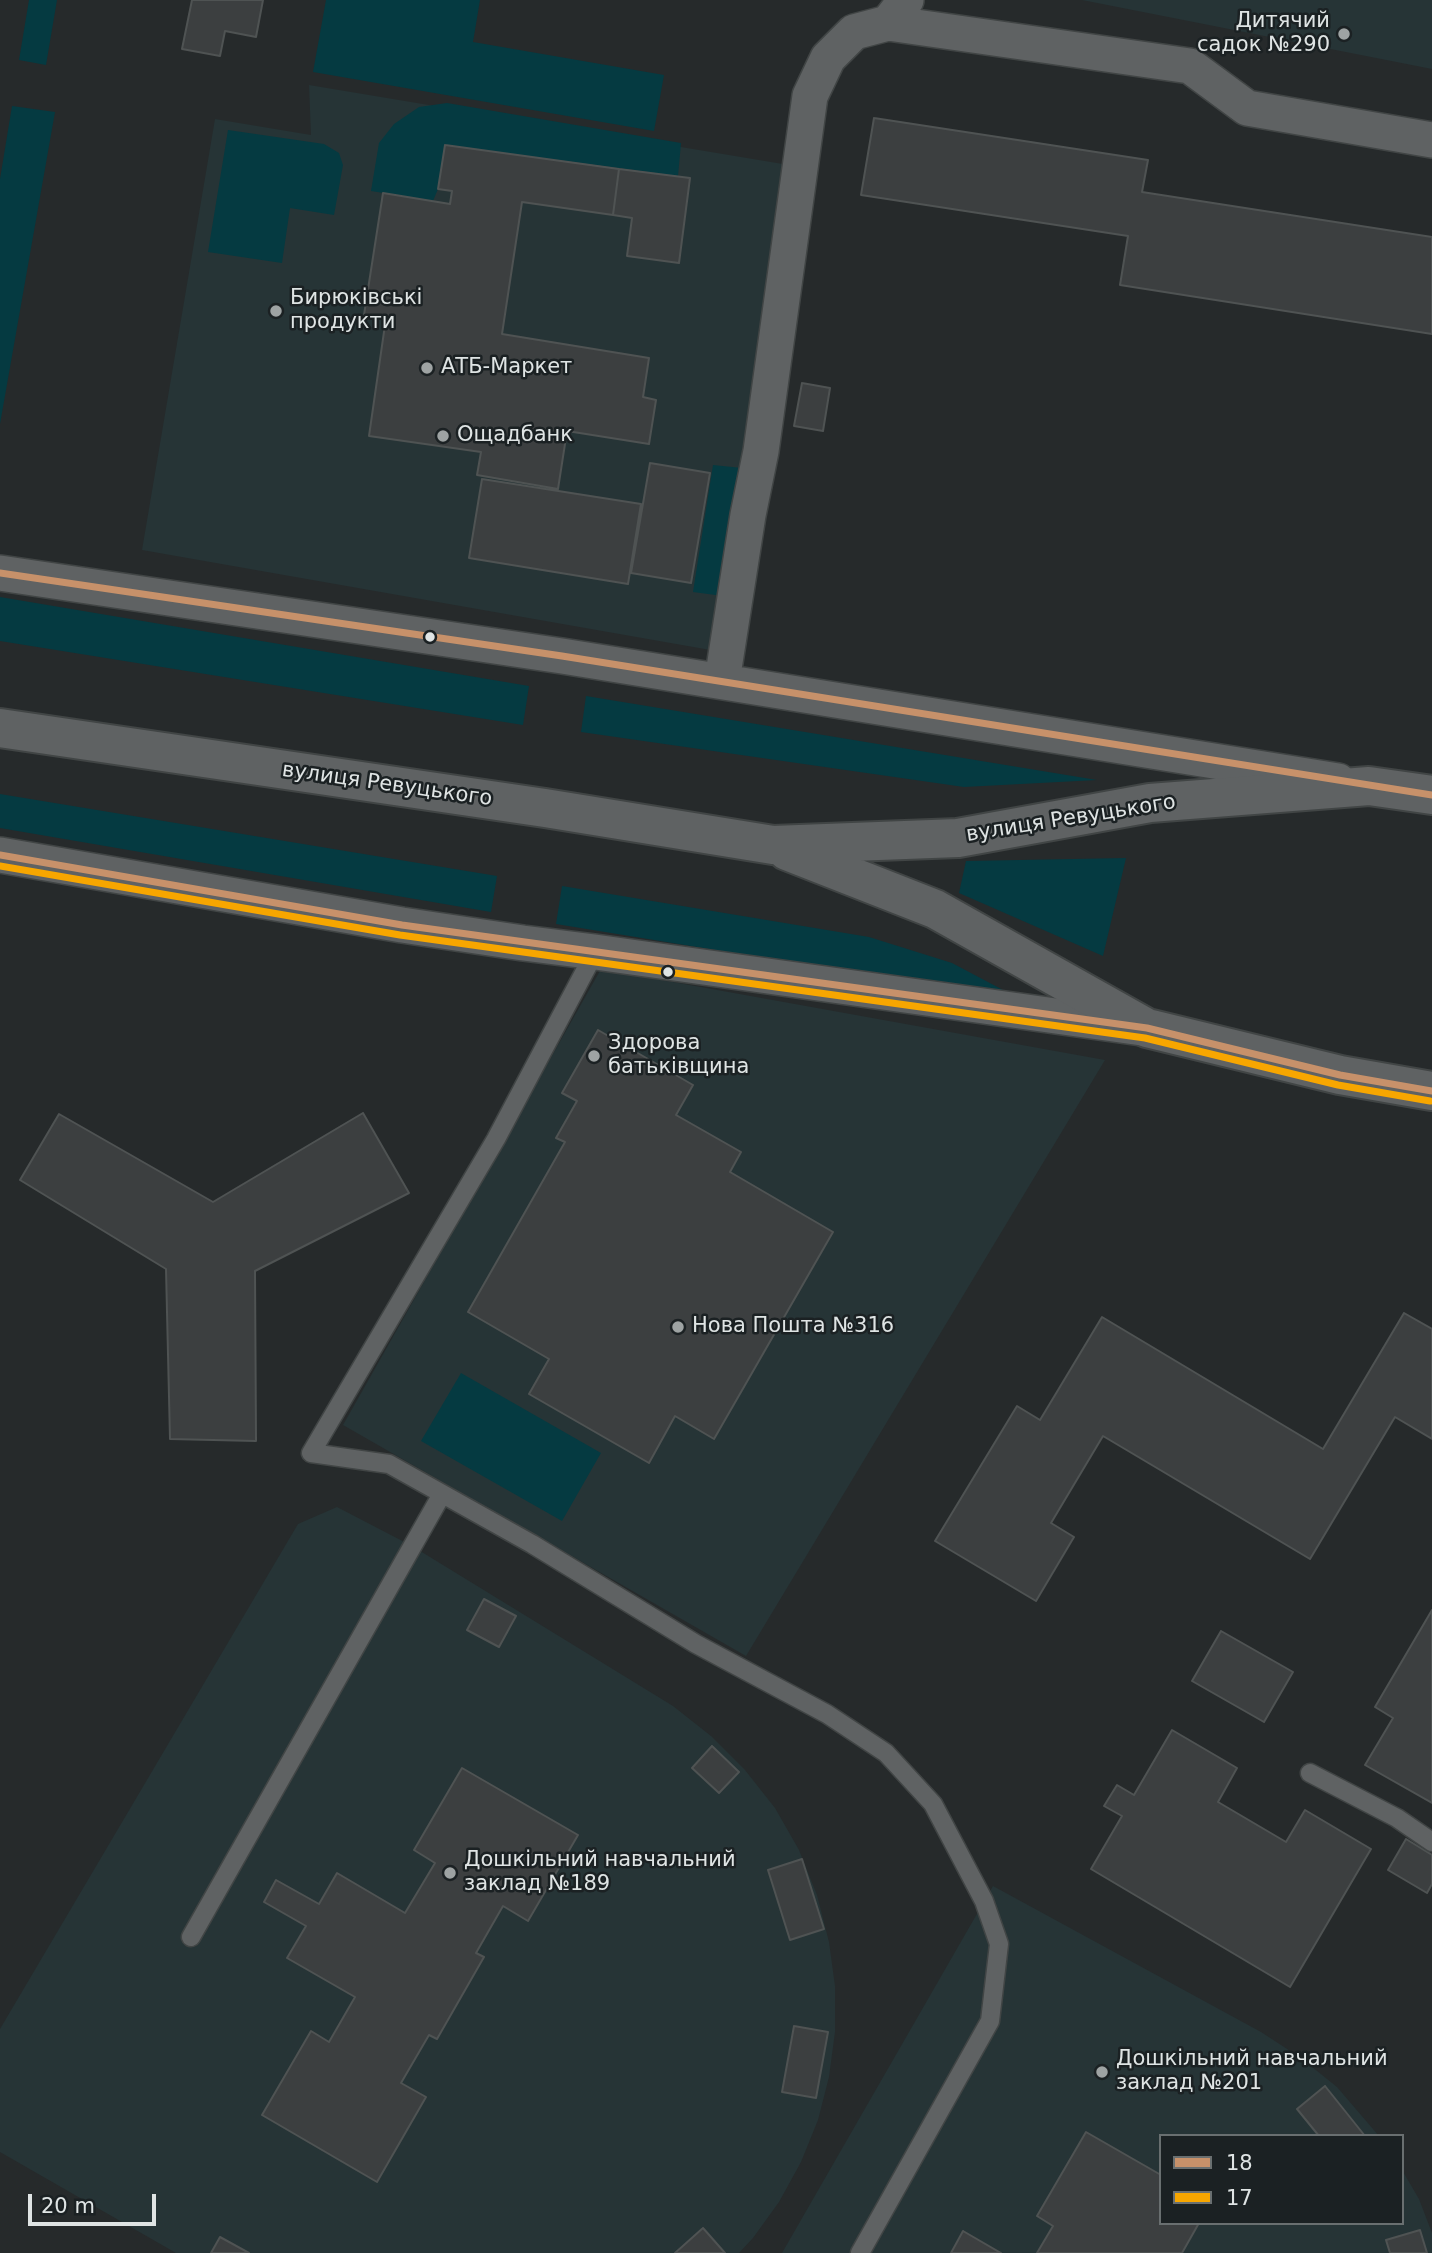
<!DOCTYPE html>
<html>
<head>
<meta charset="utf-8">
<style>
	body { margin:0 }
	#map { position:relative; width:1432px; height:2253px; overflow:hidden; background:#262a2b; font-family:"DejaVu Sans",sans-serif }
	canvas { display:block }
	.legend { position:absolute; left:1159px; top:2134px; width:245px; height:91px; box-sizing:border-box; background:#1b2123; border:2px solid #696f70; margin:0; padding:9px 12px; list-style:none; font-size:21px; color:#dfe4e4 }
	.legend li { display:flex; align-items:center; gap:14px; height:35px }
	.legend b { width:35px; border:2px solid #696f70 }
	.scale { position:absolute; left:28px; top:2194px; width:128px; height:32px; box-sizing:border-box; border:4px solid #dfe4e4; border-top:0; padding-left:9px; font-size:21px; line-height:24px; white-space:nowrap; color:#dfe4e4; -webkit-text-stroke:5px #1b2123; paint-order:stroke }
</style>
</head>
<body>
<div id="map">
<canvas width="1432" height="2253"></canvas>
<ul class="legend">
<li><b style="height:9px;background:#c7916a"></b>18</li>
<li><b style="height:9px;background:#f7a600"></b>17</li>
</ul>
<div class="scale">20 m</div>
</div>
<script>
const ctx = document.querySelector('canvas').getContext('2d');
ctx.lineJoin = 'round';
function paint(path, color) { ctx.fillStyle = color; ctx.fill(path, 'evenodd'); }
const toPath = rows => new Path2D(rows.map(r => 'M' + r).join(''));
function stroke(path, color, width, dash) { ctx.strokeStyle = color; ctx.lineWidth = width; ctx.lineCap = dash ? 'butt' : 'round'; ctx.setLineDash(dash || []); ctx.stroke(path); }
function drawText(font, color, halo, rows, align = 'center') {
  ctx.font = font + ' "DejaVu Sans",sans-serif'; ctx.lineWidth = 5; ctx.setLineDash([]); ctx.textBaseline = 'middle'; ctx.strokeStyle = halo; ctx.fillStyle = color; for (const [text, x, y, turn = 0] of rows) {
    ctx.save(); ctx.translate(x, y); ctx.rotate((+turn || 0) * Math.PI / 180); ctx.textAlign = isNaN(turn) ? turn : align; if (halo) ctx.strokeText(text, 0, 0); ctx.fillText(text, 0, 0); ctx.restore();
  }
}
const built = toPath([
	[1082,0,1432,0,1432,69],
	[309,85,789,165,716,651,142,550,215,119,311,135],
	[601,969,1105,1060,746,1656,343,1425],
	[337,1507,412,1546,673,1706,711,1736,745,1770,775,1808,799,1850,817,1895,829,1942,835,1986,835,2032,829,2077,818,2120,801,2162,779,2202,753,2238,739,2253,176,2253,0,2152,0,2029,298,1524],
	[993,1886,1261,2032,1301,2058,1337,2087,1379,2136,1161,2136,1161,2223,1402,2223,1402,2170,1419,2199,1432,2233,1432,2253,782,2253]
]);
const green = toPath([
	[29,0,57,0,46,65,19,60],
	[326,0,480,0,473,42,664,75,654,131,313,72],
	[447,103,681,143,678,176,445,145,438,189,433,201,371,191,379,143,394,124,419,107],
	[12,106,55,112,0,424,0,179],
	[228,130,324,144,339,153,343,165,334,215,290,208,282,263,208,252],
	[713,465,742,468,723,596,693,592],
	[0,597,529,686,523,725,0,641],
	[586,696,1097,780,964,787,581,732],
	[0,794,497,876,491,912,0,828],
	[1126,858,1103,956,959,893,966,861],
	[562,886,869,937,952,963,1022,1000,556,924],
	[461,1373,601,1453,562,1521,421,1441]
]);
const building = toPath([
	[192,0,263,0,256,37,225,31,220,56,182,49,192,0],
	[874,118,1148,160,1142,192,1432,237,1432,334,1120,285,1128,236,861,195,874,118],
	[445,145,619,169,613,215,522,202,502,334,649,358,643,397,656,400,649,444,567,431,558,489,477,475,481,452,369,436,386,318,364,315,383,193,450,204,452,191,438,189,445,145],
	[619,169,690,178,679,263,627,256,632,218,613,215,619,169],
	[802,383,830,388,823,431,794,426,802,383],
	[650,463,710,473,691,583,631,573,650,463],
	[482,479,641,504,628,584,469,558,482,479],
	[598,1030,693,1085,676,1115,741,1152,730,1172,833,1232,714,1439,675,1416,649,1463,529,1394,549,1359,468,1312,565,1142,556,1138,577,1101,562,1093,598,1030],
	[363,1113,409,1193,255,1271,256,1441,170,1439,166,1269,20,1180,59,1114,213,1202,363,1113],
	[1404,1313,1432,1329,1432,1439,1395,1417,1310,1559,1103,1436,1051,1523,1074,1537,1036,1601,935,1541,1017,1406,1040,1420,1102,1317,1323,1449,1404,1313],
	[484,1599,516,1616,499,1647,467,1630,484,1599],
	[1432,1610,1432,1803,1365,1765,1393,1718,1375,1707,1432,1610],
	[1221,1631,1293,1672,1264,1722,1192,1681,1221,1631],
	[1172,1730,1237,1768,1218,1802,1286,1842,1305,1810,1371,1849,1290,1987,1091,1869,1122,1816,1104,1806,1117,1785,1134,1795,1172,1730],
	[712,1746,739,1772,719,1793,692,1768,712,1746],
	[462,1768,578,1835,528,1921,503,1906,476,1953,484,1957,437,2039,429,2035,401,2083,426,2097,377,2182,262,2115,311,2031,329,2042,355,1997,287,1958,306,1926,264,1902,276,1880,319,1904,337,1873,405,1913,435,1863,414,1850,462,1768],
	[1406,1839,1432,1855,1432,1884,1427,1893,1388,1870,1406,1839],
	[802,1859,824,1929,790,1940,768,1870,802,1859],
	[794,2026,828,2032,816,2098,782,2092,794,2026],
	[1325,2086,1365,2136,1319,2136,1297,2109,1325,2086],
	[1086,2132,1161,2175,1161,2223,1199,2223,1182,2253,1037,2253,1053,2226,1037,2216,1086,2132],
	[703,2228,725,2253,675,2253,703,2228],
	[1420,2230,1427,2253,1390,2253,1386,2240,1420,2230],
	[963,2231,1001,2253,951,2253,963,2231],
	[220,2237,249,2253,211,2253,220,2237]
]);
const service = toPath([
	[595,952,496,1139,311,1453,389,1464,532,1544,696,1644,827,1714,886,1753,933,1804,984,1901,999,1944,990,2021,860,2253],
	[1310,1773,1397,1818,1432,1842],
	[191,1937,442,1494]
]);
const minor = toPath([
	[888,23,1190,66,1247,108,1432,140],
	[0,573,562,656,1338,781],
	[722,681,748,515,761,451,810,96,828,58,854,32,888,23,906,0],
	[0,855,402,925,523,943,595,952,1142,1028]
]);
const tertiary = toPath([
	[0,728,545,808,773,845,958,838,1150,803,1369,786,1432,795],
	[787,851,935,909,1147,1028,1340,1075,1432,1091]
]);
const bus1 = toPath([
	[0,573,562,656,1432,795],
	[0,855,402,925,1147,1028,1340,1075,1432,1091]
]);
const bus2 = toPath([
	[0,866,400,935,1145,1038,1338,1085,1430,1101]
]);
const markers = [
	[1344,34,7,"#9ea3a3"],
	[276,311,7,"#9ea3a3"],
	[427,368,7,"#9ea3a3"],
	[443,436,7,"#9ea3a3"],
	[430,637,6,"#dfe4e4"],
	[668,972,6,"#dfe4e4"],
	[594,1056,7,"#9ea3a3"],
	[678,1327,7,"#9ea3a3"],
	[450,1873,7,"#9ea3a3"],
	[1102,2072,7,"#9ea3a3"]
];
const poiNames = [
	["Дитячий",1330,22,"right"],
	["садок №290",1330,46,"right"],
	["Бирюківські",290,299],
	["продукти",290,323],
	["АТБ-Маркет",441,368],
	["Ощадбанк",457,436],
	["Здорова",608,1044],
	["батьківщина",608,1068],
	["Нова Пошта №316",692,1327],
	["Дошкільний навчальний",464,1861],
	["заклад №189",464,1885],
	["Дошкільний навчальний",1116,2060],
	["заклад №201",1116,2084]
];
const streetNames = [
	["вулиця Ревуцького",387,785,8],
	["вулиця Ревуцького",1071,819,-9]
];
paint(built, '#263436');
paint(green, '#053a41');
paint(building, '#3c3f40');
stroke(building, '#4f5353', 2);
stroke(service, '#414545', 21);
stroke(minor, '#414545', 38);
stroke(tertiary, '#414545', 42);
stroke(service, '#5f6263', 18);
stroke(minor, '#5f6263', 35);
stroke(tertiary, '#5f6263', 38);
stroke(bus1, '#c7916a', 7);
stroke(bus2, '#f7a600', 7);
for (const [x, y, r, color] of markers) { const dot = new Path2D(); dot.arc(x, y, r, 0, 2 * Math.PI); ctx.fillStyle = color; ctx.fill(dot); stroke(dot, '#1b2123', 2.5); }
drawText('21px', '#dfe4e4', '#1b2123', poiNames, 'left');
drawText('21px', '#dfe4e4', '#1b2123', streetNames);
</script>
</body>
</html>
